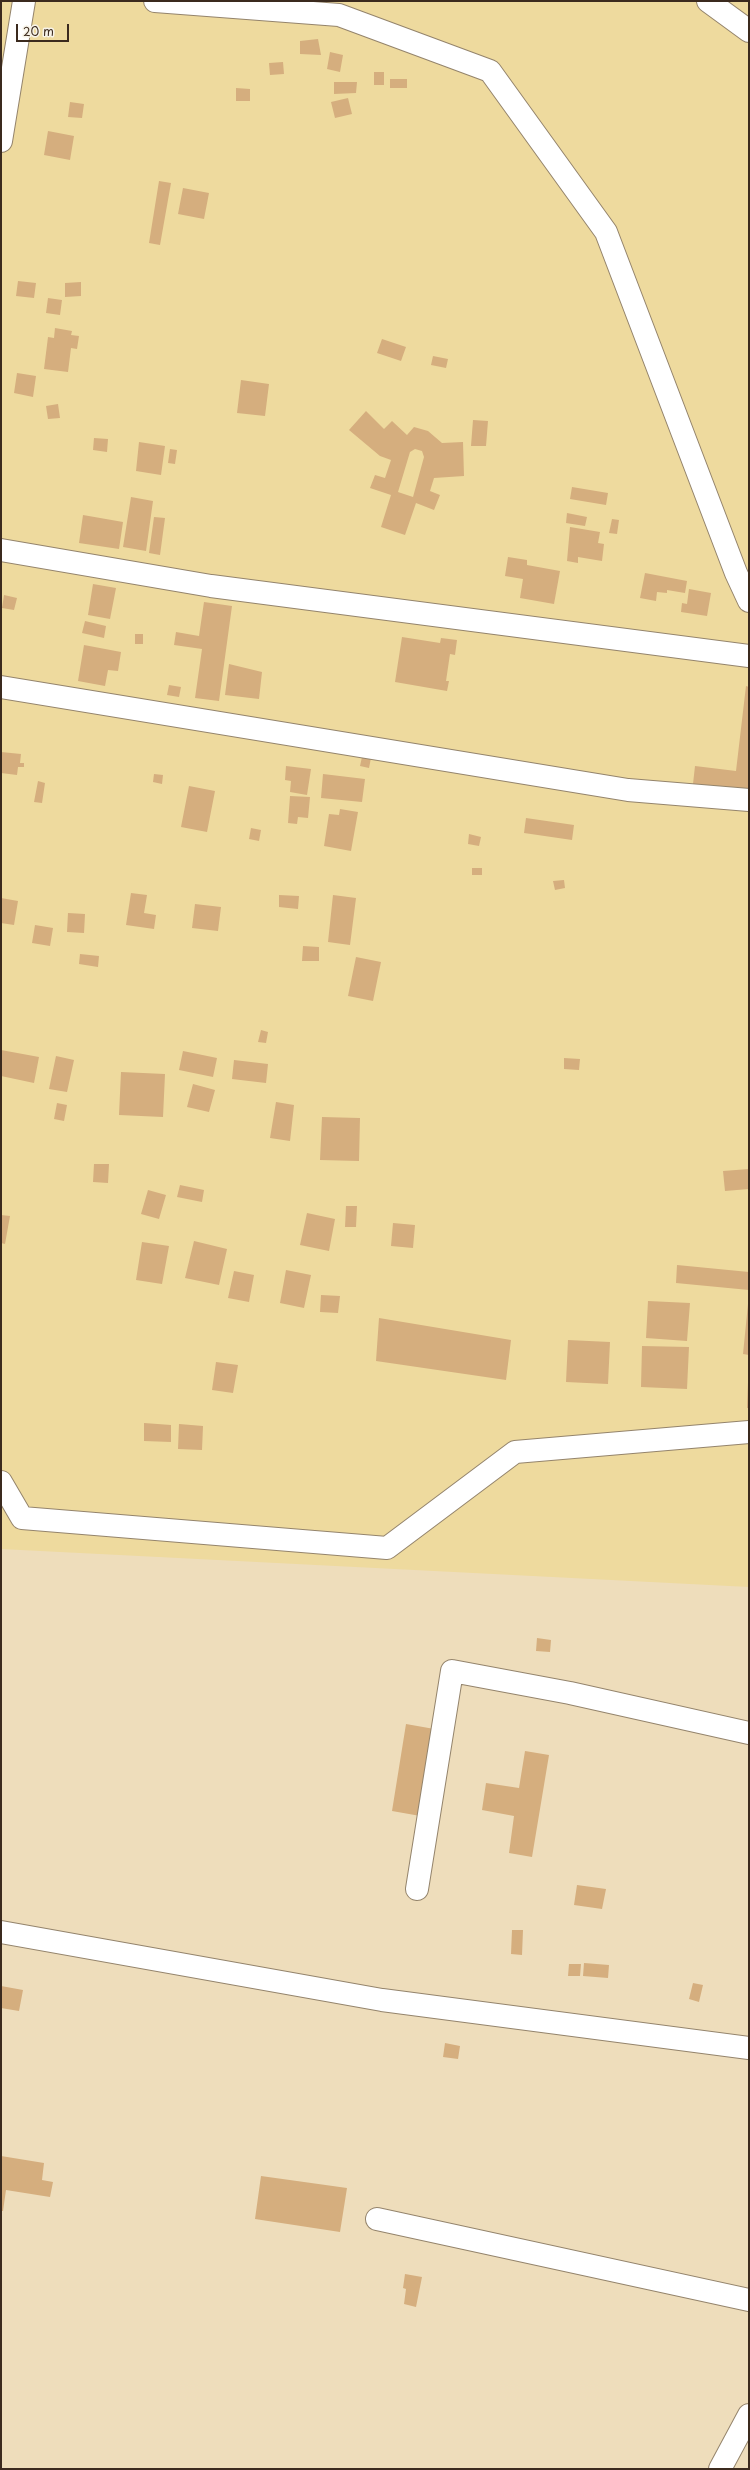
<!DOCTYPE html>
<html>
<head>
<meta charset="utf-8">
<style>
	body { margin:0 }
	#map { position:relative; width:750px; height:2470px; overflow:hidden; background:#edb; font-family:"Playpen Sans",sans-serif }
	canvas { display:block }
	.frame { position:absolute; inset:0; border:2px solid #3b2a1e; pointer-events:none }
	.scale { position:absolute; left:16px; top:24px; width:53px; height:18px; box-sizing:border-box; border:2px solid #3b2a1e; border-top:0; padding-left:5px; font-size:12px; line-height:14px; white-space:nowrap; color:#3b2a1e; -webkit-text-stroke:3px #f7f3e8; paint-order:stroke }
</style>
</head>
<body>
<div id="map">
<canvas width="750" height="2470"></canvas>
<div class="frame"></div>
<div class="scale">20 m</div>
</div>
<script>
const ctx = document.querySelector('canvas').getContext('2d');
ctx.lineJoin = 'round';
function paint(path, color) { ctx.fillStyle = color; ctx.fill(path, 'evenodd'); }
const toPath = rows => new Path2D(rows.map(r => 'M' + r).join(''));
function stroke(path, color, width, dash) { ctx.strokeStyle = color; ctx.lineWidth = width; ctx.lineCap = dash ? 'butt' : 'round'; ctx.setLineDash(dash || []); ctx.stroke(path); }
const sand = toPath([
	[1,1,749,1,749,1587,1,1549]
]);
const building = toPath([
	[318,39,321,55,300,54,300,41],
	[330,52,343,55,340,72,327,69],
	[283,62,284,74,270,75,269,63],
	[374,72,384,72,384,85,374,85],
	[390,79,407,79,407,88,390,88],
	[334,82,357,82,356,93,334,94],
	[236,88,250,89,250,101,236,101],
	[348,98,352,114,335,118,331,102],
	[70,102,84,104,82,118,68,117],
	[48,131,74,136,70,160,44,155],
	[159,181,171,183,160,245,149,243],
	[183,188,209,193,204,219,178,214],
	[18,281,36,283,34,298,16,296],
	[81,282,81,296,65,297,65,283],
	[48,298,62,300,60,315,46,313],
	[55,328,72,331,71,335,79,336,77,349,71,348,68,372,44,369,48,337,54,338],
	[382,339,406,347,401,361,377,353],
	[433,356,448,359,446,368,431,365],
	[17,373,36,376,33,397,14,393],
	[241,380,269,384,265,416,237,413],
	[58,404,60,418,48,419,46,406],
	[366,411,384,429,392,421,407,435,414,427,428,431,442,443,463,442,464,476,434,478,430,491,440,495,434,510,416,503,405,535,381,527,391,495,370,488,375,475,385,478,391,460,380,456,349,430],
	[415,449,422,451,424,457,413,497,398,492,410,452],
	[473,420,488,421,486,446,471,446],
	[94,438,108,439,107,452,93,450],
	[139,442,165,446,161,475,136,471],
	[170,449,177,450,175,464,168,463],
	[572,487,608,493,606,505,570,499],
	[131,497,153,501,146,551,123,547],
	[567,513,587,517,585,526,566,523],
	[83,515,123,522,119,549,79,543],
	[154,517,165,518,160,555,149,553],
	[612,519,619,520,617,534,609,533],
	[570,527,600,532,598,543,604,544,602,561,578,557,578,563,567,561],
	[508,557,527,560,527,565,560,571,554,604,520,598,523,579,505,576],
	[645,573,687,581,685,593,667,590,667,593,657,592,656,601,640,598],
	[93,584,116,588,110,619,88,615],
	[689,589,711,593,707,616,681,612,682,603,687,604],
	[4,595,17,598,14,610,2,608],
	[204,602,232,606,219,701,195,698,202,649,174,645,176,632,199,636],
	[85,621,106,626,104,638,82,633],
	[135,634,143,634,143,644,135,644],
	[402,637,440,643,441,638,457,640,455,655,450,654,446,681,449,681,447,691,395,682],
	[84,645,121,652,118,671,108,670,105,686,78,681],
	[229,664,262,672,259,699,225,695],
	[169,685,181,687,179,697,167,695],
	[746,686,749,687,749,790,693,784,695,766,736,771],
	[1,752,21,754,20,763,24,763,24,767,18,767,17,775,1,773],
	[362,757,371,758,369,768,360,766],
	[286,766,311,769,307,795,290,792,291,781,285,780],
	[154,774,163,775,162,784,153,782],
	[323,774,365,779,362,802,321,798],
	[38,781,45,783,42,803,34,802],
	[189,786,215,791,207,832,181,827],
	[290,796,310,797,308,818,298,817,297,824,288,823],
	[340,809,358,812,351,851,324,846,329,814,339,815],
	[526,818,574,825,572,840,524,833],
	[251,828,261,830,259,841,249,839],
	[469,834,481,837,479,846,468,844],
	[472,868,482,868,482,875,472,875],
	[564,880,565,888,555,890,553,881],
	[131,893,147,895,144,913,156,915,154,929,126,925],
	[279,895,299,896,298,909,279,907],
	[333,895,356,898,350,945,328,942],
	[1,898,18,901,14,925,1,923],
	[195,904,221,907,218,931,192,928],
	[68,913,85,914,84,933,67,932],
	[35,925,53,928,50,946,32,943],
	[303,946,319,947,319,961,302,961],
	[80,954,99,956,98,967,79,964],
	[356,957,381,962,373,1001,348,996],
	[261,1030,268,1032,266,1043,258,1042],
	[1,1050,39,1057,34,1083,1,1076],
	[183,1051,217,1058,213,1077,179,1070],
	[56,1056,74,1060,67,1092,49,1089],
	[564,1058,580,1059,579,1070,564,1069],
	[234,1060,268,1064,266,1083,232,1079],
	[121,1072,165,1074,163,1117,119,1115],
	[193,1084,215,1090,209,1112,187,1107],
	[276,1102,294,1105,290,1141,270,1138],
	[57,1103,67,1105,64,1121,54,1119],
	[322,1117,360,1118,359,1161,320,1160],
	[94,1164,109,1164,108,1183,93,1182],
	[749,1169,749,1189,725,1191,723,1171],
	[180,1185,204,1190,202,1202,177,1197],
	[148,1190,166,1195,159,1219,141,1214],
	[346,1206,357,1206,356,1227,345,1227],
	[307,1213,335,1219,329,1251,300,1245],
	[1,1215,10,1216,5,1244,1,1243],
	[393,1223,415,1225,413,1248,391,1246],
	[194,1241,227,1249,219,1285,185,1278],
	[142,1242,169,1246,162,1284,136,1280],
	[677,1265,749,1272,749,1290,676,1283],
	[286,1270,311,1275,304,1308,280,1303],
	[234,1271,254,1275,249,1302,228,1298],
	[321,1295,340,1296,338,1313,320,1312],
	[648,1301,690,1303,687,1341,646,1338],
	[748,1304,749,1304,749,1355,743,1354],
	[379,1318,511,1340,506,1380,376,1361],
	[568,1340,610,1342,608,1384,566,1382],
	[642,1346,689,1347,687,1389,641,1387],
	[216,1362,238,1365,233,1393,212,1390],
	[748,1382,749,1382,749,1408,747,1408],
	[144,1423,171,1425,171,1442,144,1441],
	[179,1424,203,1426,202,1450,178,1449],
	[537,1638,551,1640,550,1652,536,1651],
	[406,1724,440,1730,426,1817,392,1811],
	[525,1751,549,1755,532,1857,509,1853,514,1816,482,1810,486,1783,519,1788],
	[577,1885,606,1889,602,1909,574,1905],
	[512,1930,523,1930,522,1955,511,1954],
	[584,1963,609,1965,608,1978,583,1976],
	[569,1964,581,1964,580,1976,568,1976],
	[693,1983,703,1985,699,2002,689,1999],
	[1,1986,23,1990,19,2011,1,2008],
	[445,2043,460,2046,458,2059,443,2057],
	[1,2156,44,2163,42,2180,53,2182,50,2197,6,2190,3,2211,1,2211],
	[261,2176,347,2188,340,2232,255,2219],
	[405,2274,422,2277,416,2307,404,2304,406,2289,403,2288]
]);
const minor = toPath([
	[155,1,339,15,490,71,606,232,736,573,749,601],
	[1,141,24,1],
	[1,550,211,586,749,656],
	[1,687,628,790,749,800],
	[1,1482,22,1518,387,1548,515,1452,749,1432],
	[417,1889,452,1671,570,1693,749,1733],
	[1,1932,382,2000,749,2048],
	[377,2219,749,2300],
	[720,2469,749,2415]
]);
const major = toPath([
	[708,1,749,31]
]);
paint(sand, '#eeda9e');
paint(building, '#d5ae7e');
stroke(minor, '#94846c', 24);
stroke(major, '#94846c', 24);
stroke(minor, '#fff', 22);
stroke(major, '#fff', 22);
</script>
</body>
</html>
